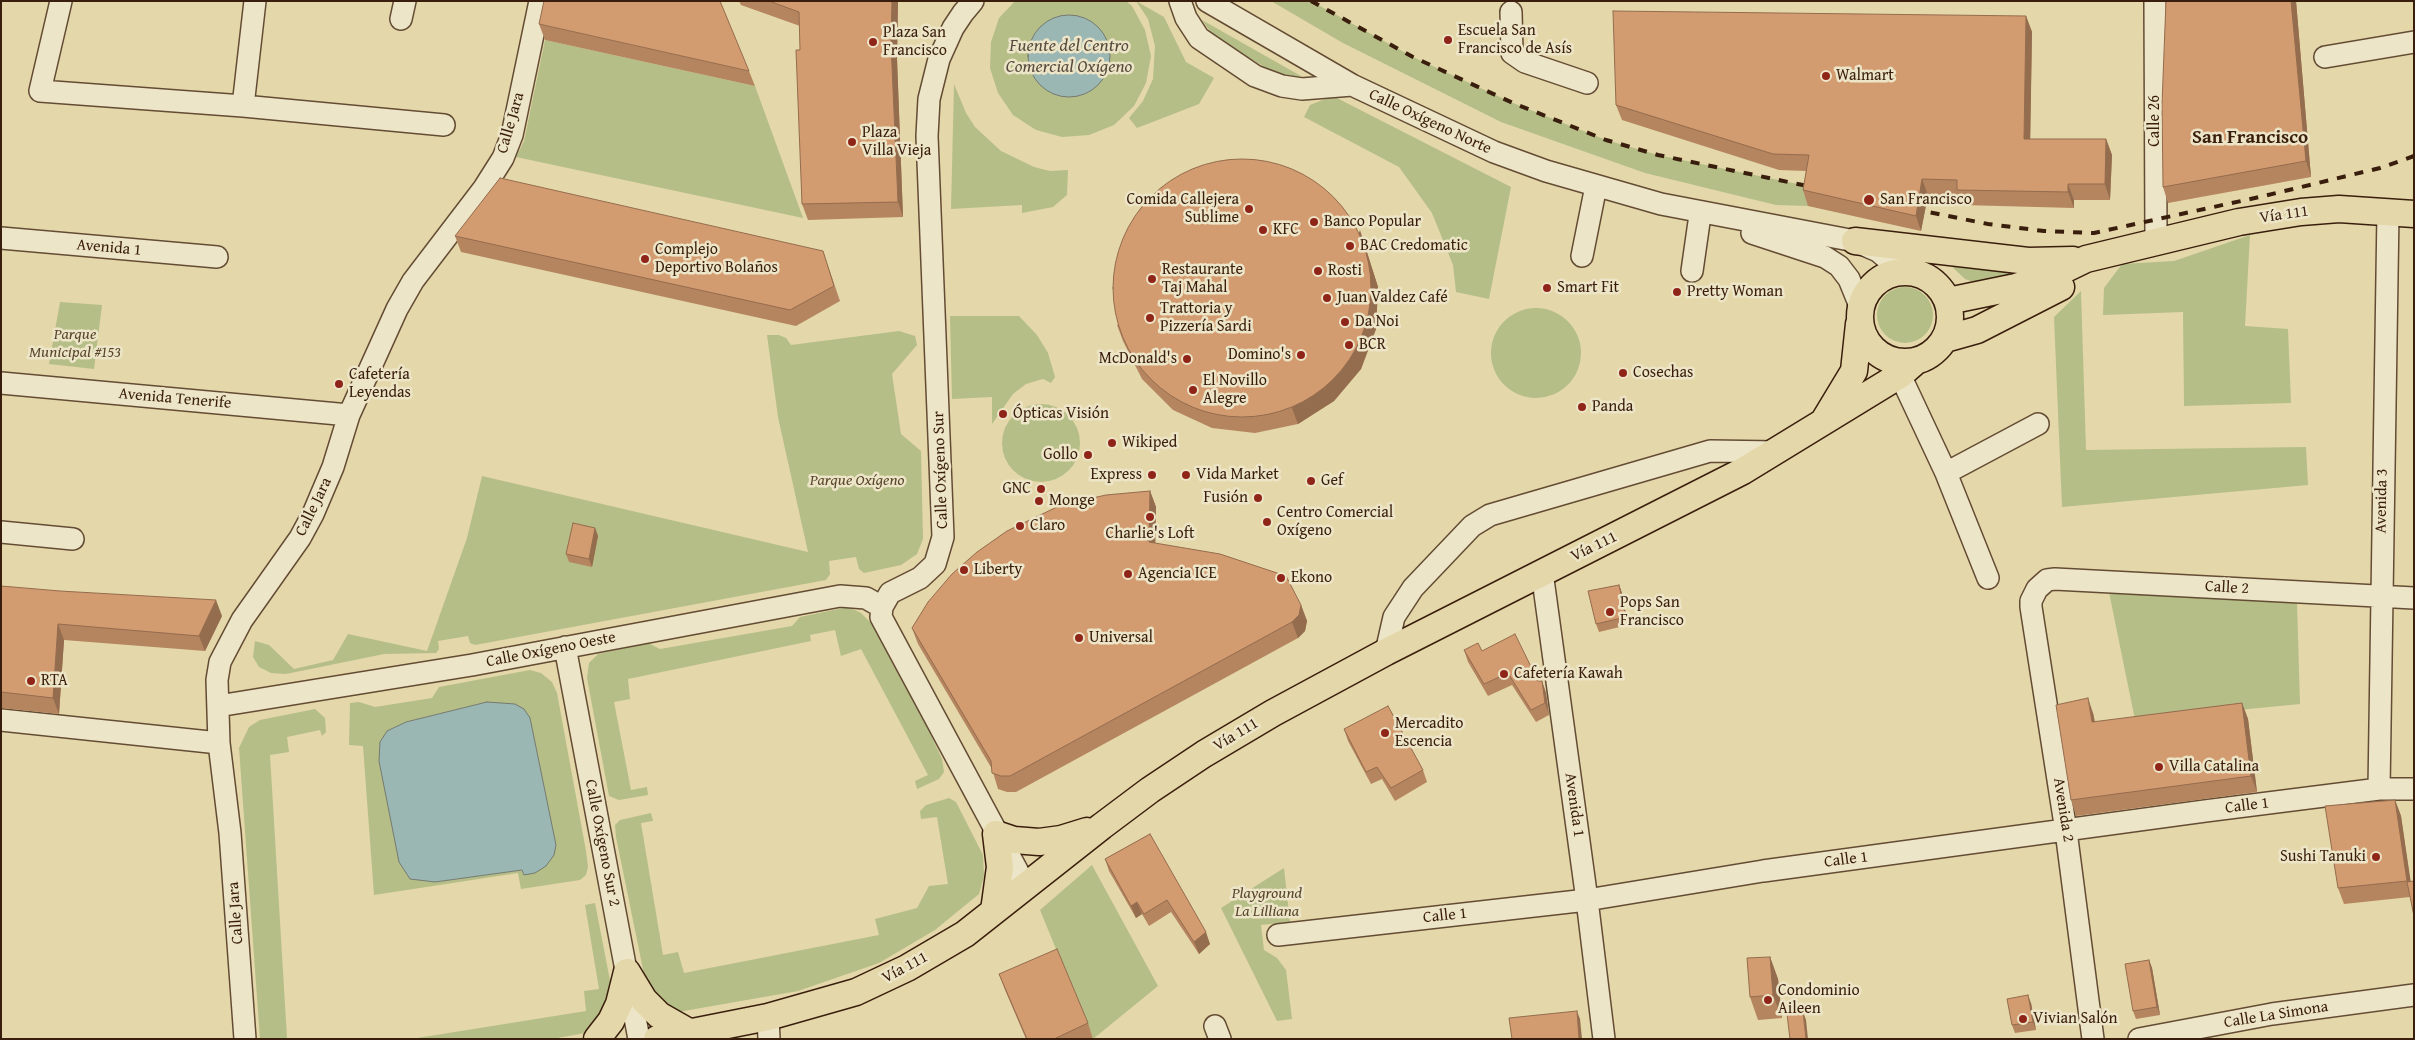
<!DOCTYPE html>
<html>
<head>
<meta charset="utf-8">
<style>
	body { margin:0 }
	#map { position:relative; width:2415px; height:1040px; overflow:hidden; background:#e4d7a9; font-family:"Gentium Book Plus",serif }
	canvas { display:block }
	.frame { position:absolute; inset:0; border:2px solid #3a1e0d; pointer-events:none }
</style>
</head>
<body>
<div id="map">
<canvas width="2415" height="1040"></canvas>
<div class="frame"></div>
</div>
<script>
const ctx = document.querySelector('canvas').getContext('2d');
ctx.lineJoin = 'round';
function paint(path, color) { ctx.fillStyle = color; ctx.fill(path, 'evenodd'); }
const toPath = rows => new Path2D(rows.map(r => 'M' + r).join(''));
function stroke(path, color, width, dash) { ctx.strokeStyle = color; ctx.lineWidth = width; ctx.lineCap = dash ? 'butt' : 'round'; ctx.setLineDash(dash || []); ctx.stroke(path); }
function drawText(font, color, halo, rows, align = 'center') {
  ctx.font = font + ' "Gentium Book Plus",serif'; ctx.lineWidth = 5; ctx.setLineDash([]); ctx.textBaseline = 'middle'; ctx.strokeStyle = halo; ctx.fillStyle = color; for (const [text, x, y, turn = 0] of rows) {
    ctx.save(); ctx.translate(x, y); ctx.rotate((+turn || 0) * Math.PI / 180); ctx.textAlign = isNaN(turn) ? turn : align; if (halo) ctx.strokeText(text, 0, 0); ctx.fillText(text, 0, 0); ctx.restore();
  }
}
const green = toPath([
	[1015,1,1126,1,1132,6,1145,30,1151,56,1146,83,1134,106,1114,125,1089,135,1062,137,1036,130,1013,115,998,93,990,68,991,42,999,18],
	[1136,1,1164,17,1186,62,1214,78,1199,104,1137,128,1129,118,1143,101,1153,79,1155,46,1148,19],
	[1271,1,1311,1,1413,57,1513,103,1606,140,1658,155,1812,187,1808,206,1776,205,1645,173,1501,122,1343,43],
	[1202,20,1308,80,1289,81,1215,38],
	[545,40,755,86,803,218,516,157,524,141],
	[954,84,966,113,975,127,1001,151,1034,167,1050,171,1068,170,1067,195,1053,207,1022,213,1022,205,951,209],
	[1333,96,1511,187,1489,299,1456,292,1453,265,1432,213,1399,167,1304,117,1310,105],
	[2250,235,2245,326,2288,329,2291,403,2184,406,2183,312,2103,315,2104,288,2122,264,2174,261],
	[1945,260,2026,274,1979,284,1965,279],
	'1877 315a28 28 0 1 1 56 0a28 28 0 1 1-56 0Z',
	[2081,291,2086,450,2306,447,2308,485,2062,507,2054,317],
	[60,302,102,305,94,369,49,364],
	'1491 353a45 45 0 1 1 90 0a45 45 0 1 1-90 0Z',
	[950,316,1019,316,1037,335,1048,353,1055,377,1051,383,1043,379,1026,384,1013,394,992,424,992,397,952,399],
	[899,331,915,336,917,345,892,374,901,434,921,451,923,539,917,554,901,565,864,573,859,569,856,557,829,561,830,574,826,580,475,645,470,643,468,636,438,641,439,649,436,653,384,654,286,674,271,673,259,667,253,657,255,641,269,645,294,669,333,660,348,634,427,651,467,538,482,476,808,552,778,417,767,335,779,335,786,338,791,345],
	'1002 443a39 39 0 1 1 78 0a39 39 0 1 1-78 0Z',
	[2109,592,2297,603,2300,704,2135,720],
	[848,607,861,613,871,623,928,729,942,759,944,772,939,779,917,789,915,781,928,775,861,649,841,656,835,630,810,635,811,641,628,679,630,699,614,702,631,790,647,787,648,795,619,800,609,796,587,678,589,663,598,654,648,643,660,649,792,626,800,617],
	[530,670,541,673,552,682,557,693,586,851,588,867,586,875,580,880,521,889,518,873,374,895,363,746,349,745,350,703,359,702,375,707,432,698,439,687],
	[487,702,524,875,522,870,435,882,426,881,386,789,379,761,387,731,406,722],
	[315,709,325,718,326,732,322,736,320,730,287,737,289,752,270,755,287,1038,309,1039,260,1039,239,748,249,727,260,720],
	[949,798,956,802,983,855,984,876,979,894,935,930,879,963,798,991,678,1012,664,1010,646,984,616,837,615,825,620,820,651,813,653,821,641,823,663,955,678,952,684,973,879,935,875,919,917,908,929,886,948,884,937,817,921,819,920,811,926,805],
	[1092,865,1158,986,1093,1039,1040,910],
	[1284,868,1290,922,1261,925,1264,950,1277,958,1286,970,1292,1019,1277,1021,1221,908],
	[595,903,613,996,591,1032,552,1039,411,1039,586,1011,584,991,599,989,585,905]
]);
const water = toPath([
	'1028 56a41 41 0 1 1 82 0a41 41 0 1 1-82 0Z',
	[487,702,515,704,524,709,530,718,556,845,554,855,546,866,535,873,524,875,522,870,435,882,410,879,399,862,379,761,380,742,387,731,406,722,487,702]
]);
const minor = toPath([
	[61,1,40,91,243,106,444,125],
	[973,1,963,13,953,28,939,59,929,99,927,136,943,537,935,564,920,578,890,593,882,607,881,617,1025,885],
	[1180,1,1186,18,1199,38,1255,76,1282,86,1302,89,1352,85],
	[1207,1,1352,85,1494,152,1546,171,1661,204,1855,241,1878,251,1892,263,1894,272],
	[2155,1,2156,241],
	[1511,12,1512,53,1525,62,1587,83],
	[401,19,405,1],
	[2325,57,2414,42],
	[243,106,255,1],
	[1752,233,1825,257,1839,266,1849,279,1860,306],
	[1,238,217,257],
	[1582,256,1596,186],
	[1692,271,1700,215],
	[1900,375,1946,473,1988,578],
	[1,383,349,415],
	[1946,473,2038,424],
	[1,532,73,539],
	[1542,572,1587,900,1604,1039],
	[565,647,639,1039],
	[1386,652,1394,617,1413,588,1472,526,1490,515,1710,451,1777,452],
	[218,706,472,665,840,596,866,598,882,607],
	[1,720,219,743],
	[2379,789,2388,212],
	[1278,935,1587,900,1763,871,2205,811,2379,789,2414,789],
	[768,1017,769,1039],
	[1215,1026,1220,1039],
	[245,1039,230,833,219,743,217,680,220,662,242,620,300,538,313,514,333,467,349,415,397,309,413,281,484,188,503,158,512,135,540,1],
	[2093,1039,2066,831,2031,607,2031,601,2037,589,2047,580,2055,579,2414,598],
	[2139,1039,2272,1014,2414,995]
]);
const major = toPath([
	[1855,241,2028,261,2073,260],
	'1860 317a45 45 0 1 1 90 0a45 45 0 1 1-90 0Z',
	[1948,301,2016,287,2051,276,2086,259,2239,222,2301,212,2339,209,2414,214],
	[1945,339,1977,330,2061,287],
	[1825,419,1854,371,1859,324],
	[996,834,1014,840,1039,842,1061,839,1087,831],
	[994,911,1000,867,996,834],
	[627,972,644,1000,659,1015,689,1032],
	[597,1039,611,1021,619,1004,627,972],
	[657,1039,768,1017,856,992,907,968,965,934,1102,826,1150,790,1204,754,1273,713,1386,652,1743,471,1900,375,1916,361]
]);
const rail = toPath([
	[1311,1,1413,57,1513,103,1606,140,1658,155,1817,188],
	[1913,209,1988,224,2044,231,2094,233,2264,196,2380,168,2414,156]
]);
const wall = toPath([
	[739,1,898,1,897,59,903,217,808,220,802,204,800,26,741,5],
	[2296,1,2311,177,2168,203,2163,187],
	[2026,16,2032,32,2030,139,2106,139,2112,155,2110,200,2074,200,2074,208,1963,205,1959,196,1928,195,1921,231,1808,206,1803,190,1806,171,1779,170,1622,120,1616,105],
	[539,24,749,71,755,86,545,40],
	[455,236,823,251,840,301,796,326,461,252],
	[1365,246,1378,287,1376,329,1361,369,1334,401,1298,424,1255,433,1212,428,1173,410,1142,379,1123,341,1117,325],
	[1150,491,1156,507,1155,543,1301,605,1307,621,1305,631,1298,638,1016,792,1007,792,998,789,992,769,918,644,912,628],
	[595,528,598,536,592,567,569,562,566,554],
	[1619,585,1622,593,1628,625,1599,632,1596,624],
	[1,586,222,616,205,651,64,640,59,714,1,708],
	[1464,650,1482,651,1538,681,1542,681,1546,693,1549,715,1536,722,1512,685,1488,696,1468,662],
	[2242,703,2248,719,2257,792,2076,816,2071,800,2093,713,2095,722],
	[1344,729,1423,770,1427,782,1395,801,1382,779,1371,784,1348,741],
	[2395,800,2401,816,2410,881,2410,897,2344,904,2338,888],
	[1150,834,1210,944,1199,954,1171,912,1149,926,1142,914,1136,918,1109,871,1105,859],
	[1770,957,1778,979,1782,1018,1758,1020,1750,997],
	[2149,960,2152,968,2160,1015,2136,1019,2133,1011],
	[999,974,1088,1023,1093,1039,1026,1039,1005,990],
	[2031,1003,2036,1030,2015,1033,2012,1025]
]);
const shadedWall = toPath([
	[892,1,898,1,897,59,903,217,898,202,891,43],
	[2291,1,2296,1,2311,177,2306,161],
	[2026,16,2032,32,2030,154,2024,139],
	[2106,139,2112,155,2110,200,2105,184],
	[1922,179,1928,195,1921,231,1916,216],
	[2068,184,2074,200,2074,208,2068,192],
	[1360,230,1365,246,1378,287,1376,329,1361,369,1334,401,1298,424,1292,408],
	[1150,491,1156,507,1155,558,1149,542],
	[595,528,598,536,592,567,589,559],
	[1619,585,1622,593,1628,625,1626,617],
	[216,600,222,616,205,651,199,636],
	[1301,605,1307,621,1305,631,1298,638,1292,622],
	[58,624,64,640,59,714,53,698],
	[1542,681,1546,693,1549,715,1545,703],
	[2088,698,2093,713,2098,738,2092,722],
	[2242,703,2248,719,2257,792,2251,776],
	[2395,800,2401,816,2413,897,2407,881],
	[1137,902,1142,914,1136,918,1131,906],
	[1206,932,1210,944,1199,954,1194,942],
	[1770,957,1778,979,1782,1018,1773,995],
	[2149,960,2152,968,2160,1015,2157,1007],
	[2028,995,2031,1003,2036,1030,2033,1022],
	[1577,1011,1580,1019,1582,1039,1579,1039],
	[1803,1012,1806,1020,1808,1039,1806,1039]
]);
const building = toPath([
	[544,1,720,1,749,71,539,24,544,1],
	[769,1,892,1,891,43,898,202,802,204,796,50,800,50,799,12,769,1],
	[2166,1,2291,1,2306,161,2163,187,2162,104,2166,1],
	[1613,11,2026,16,2024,139,2106,139,2105,184,2068,184,2068,192,1957,190,1957,180,1922,179,1916,216,1803,190,1809,155,1773,154,1616,105,1613,11],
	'1113 288a129 129 0 1 1 258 0a129 129 0 1 1-258 0Z',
	[500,178,823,251,834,286,790,310,455,236,500,178],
	[1150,491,1149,542,1220,554,1286,576,1301,605,1299,615,1292,622,1010,776,1001,776,992,773,991,761,912,628,928,602,952,574,977,552,1007,531,1061,505,1106,495,1150,491],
	[573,523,595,528,589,559,566,554,573,523],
	[1619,585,1626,617,1596,624,1588,591,1619,585],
	[1,586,60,591,216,600,199,636,58,624,53,698,1,692,1,586],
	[1515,634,1538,681,1542,681,1545,703,1531,710,1508,673,1484,684,1464,650,1478,643,1482,651,1515,634],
	[2088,698,2092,722,2242,703,2251,776,2071,800,2056,705,2088,698],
	[1388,706,1423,770,1391,788,1377,767,1366,772,1344,729,1388,706],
	[2395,800,2407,881,2338,888,2325,806,2395,800],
	[1150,834,1206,932,1194,942,1167,900,1144,914,1137,902,1131,906,1105,859,1150,834],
	[2414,881,2414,916,2407,882,2414,881],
	[1057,949,1088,1023,1054,1039,1027,1039,999,974,1057,949],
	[1770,957,1773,995,1750,997,1747,958,1770,957],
	[2149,960,2157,1007,2133,1011,2125,964,2149,960],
	[2028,995,2033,1022,2012,1025,2007,999,2028,995],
	[1577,1011,1579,1039,1512,1039,1509,1018,1577,1011],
	[1803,1012,1806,1039,1790,1039,1787,1014,1803,1012]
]);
const markers = [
	[1448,40,5,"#8f2418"],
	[873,42,5,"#8f2418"],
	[1826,76,5,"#8f2418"],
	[852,142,5,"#8f2418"],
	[1869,200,6,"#8f2418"],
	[1249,209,5,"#8f2418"],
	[1314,222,5,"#8f2418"],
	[1263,230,5,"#8f2418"],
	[1350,246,5,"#8f2418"],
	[645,259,5,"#8f2418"],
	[1318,271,5,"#8f2418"],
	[1152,279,5,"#8f2418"],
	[1547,288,5,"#8f2418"],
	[1677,292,5,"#8f2418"],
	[1327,298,5,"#8f2418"],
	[1150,318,5,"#8f2418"],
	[1345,322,5,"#8f2418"],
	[1349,345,5,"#8f2418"],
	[1301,355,5,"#8f2418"],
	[1187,359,5,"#8f2418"],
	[1623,373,5,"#8f2418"],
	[339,384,5,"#8f2418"],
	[1193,390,5,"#8f2418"],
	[1582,407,5,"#8f2418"],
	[1003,414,5,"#8f2418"],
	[1112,443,5,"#8f2418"],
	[1088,455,5,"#8f2418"],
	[1152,475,5,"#8f2418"],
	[1186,475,5,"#8f2418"],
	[1311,481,5,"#8f2418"],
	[1041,489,5,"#8f2418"],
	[1258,498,5,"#8f2418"],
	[1039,501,5,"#8f2418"],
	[1150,517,5,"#8f2418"],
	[1267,522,5,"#8f2418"],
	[1020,526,5,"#8f2418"],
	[964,570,5,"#8f2418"],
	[1128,574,5,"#8f2418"],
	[1281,578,5,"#8f2418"],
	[1610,612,5,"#8f2418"],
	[1079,638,5,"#8f2418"],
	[1504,674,5,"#8f2418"],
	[31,681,5,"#8f2418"],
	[1385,733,5,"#8f2418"],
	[2159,767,5,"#8f2418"],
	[2376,857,5,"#8f2418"],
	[1768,1000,5,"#8f2418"],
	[2023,1019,5,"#8f2418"]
];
const poiNames = [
	["Escuela San",1458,31],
	["Francisco de Asís",1458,49],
	["Plaza San",883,33],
	["Francisco",883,51],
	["Walmart",1836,76],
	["Plaza",862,133],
	["Villa Vieja",862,151],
	["Comida Callejera",1239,200,"right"],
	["Sublime",1239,218,"right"],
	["San Francisco",1880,200],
	["Banco Popular",1324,222],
	["KFC",1273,230],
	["BAC Credomatic",1360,246],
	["Complejo",655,250],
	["Deportivo Bolaños",655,268],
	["Restaurante",1162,270],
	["Taj Mahal",1162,288],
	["Rosti",1328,271],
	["Smart Fit",1557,288],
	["Pretty Woman",1687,292],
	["Juan Valdez Café",1337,298],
	["Trattoria y",1160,309],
	["Pizzería Sardi",1160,327],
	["Da Noi",1355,322],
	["BCR",1359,345],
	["Domino's",1291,355,"right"],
	["McDonald's",1177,359,"right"],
	["Cosechas",1633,373],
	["Cafetería",349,375],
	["Leyendas",349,393],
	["El Novillo",1203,381],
	["Alegre",1203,399],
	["Panda",1592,407],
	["Ópticas Visión",1013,414],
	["Wikiped",1122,443],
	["Gollo",1078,455,"right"],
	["Express",1142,475,"right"],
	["Vida Market",1196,475],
	["Gef",1321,481],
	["GNC",1031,489,"right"],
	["Fusión",1248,498,"right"],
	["Monge",1049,501],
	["Centro Comercial",1277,513],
	["Oxígeno",1277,531],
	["Claro",1030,526],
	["Charlie's Loft",1150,534,"center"],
	["Liberty",974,570],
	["Agencia ICE",1138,574],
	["Ekono",1291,578],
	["Pops San",1620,603],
	["Francisco",1620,621],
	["Universal",1089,638],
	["Cafetería Kawah",1514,674],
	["RTA",41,681],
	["Mercadito",1395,724],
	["Escencia",1395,742],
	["Villa Catalina",2169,767],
	["Sushi Tanuki",2366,857,"right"],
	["Condominio",1778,991],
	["Aileen",1778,1009],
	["Vivian Salón",2033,1019]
];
const streetNames = [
	["Calle 26",2155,121,-90],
	["Calle Oxígeno Norte",1430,122,25],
	["Calle Jara",511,123,-74],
	["Vía 111",2284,215,-8],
	["Avenida 1",109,248,5],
	["Avenida Tenerife",175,399,5],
	["Calle Oxígeno Sur",941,470,-92],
	["Avenida 3",2382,501,-89],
	["Calle Jara",314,507,-64],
	["Vía 111",1594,547,-26],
	["Calle 2",2227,588,3],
	["Calle Oxígeno Oeste",551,650,-11],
	["Vía 111",1236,735,-31],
	["Avenida 1",1574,805,82],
	["Calle 1",2247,806,-7],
	["Avenida 2",2063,810,81],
	["Calle Oxígeno Sur 2",602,843,79],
	["Calle 1",1846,860,-7],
	["Calle Jara",236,913,-94],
	["Calle 1",1445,916,-6],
	["Vía 111",905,968,-28],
	["Calle La Simona",2276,1015,-9]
];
const parkNames = [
	["Parque",75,335],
	["Municipal #153",75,353],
	["Parque Oxígeno",857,481],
	["Playground",1267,894],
	["La Lilliana",1267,912]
];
const waterNames = [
	["Fuente del Centro",1069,46],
	["Comercial Oxígeno",1069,67]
];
const quarterNames = [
	["San Francisco",2250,138]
];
paint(green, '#b5be87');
paint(water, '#9bb7b4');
stroke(water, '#747a71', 1);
stroke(minor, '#644c34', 24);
stroke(major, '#3a1e0d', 29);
stroke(minor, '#ede5c7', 21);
stroke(major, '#e4d7a9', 26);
stroke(rail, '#3a1e0d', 4, [9, 9]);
paint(wall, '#b58560');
paint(shadedWall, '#946c4e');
paint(building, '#d39b70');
stroke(building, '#946c4e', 1);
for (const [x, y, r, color] of markers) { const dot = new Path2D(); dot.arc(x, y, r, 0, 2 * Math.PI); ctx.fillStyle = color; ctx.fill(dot); stroke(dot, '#ede5c7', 2); }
drawText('16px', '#3a1e0d', '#ede5c7', poiNames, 'left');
drawText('16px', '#3a1e0d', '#ede5c7', streetNames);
drawText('italic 16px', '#59462c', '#ede5c7', parkNames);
drawText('italic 18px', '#574c3f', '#ede5c7', waterNames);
drawText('bold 19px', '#3a1e0d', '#ede5c7', quarterNames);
</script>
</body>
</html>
